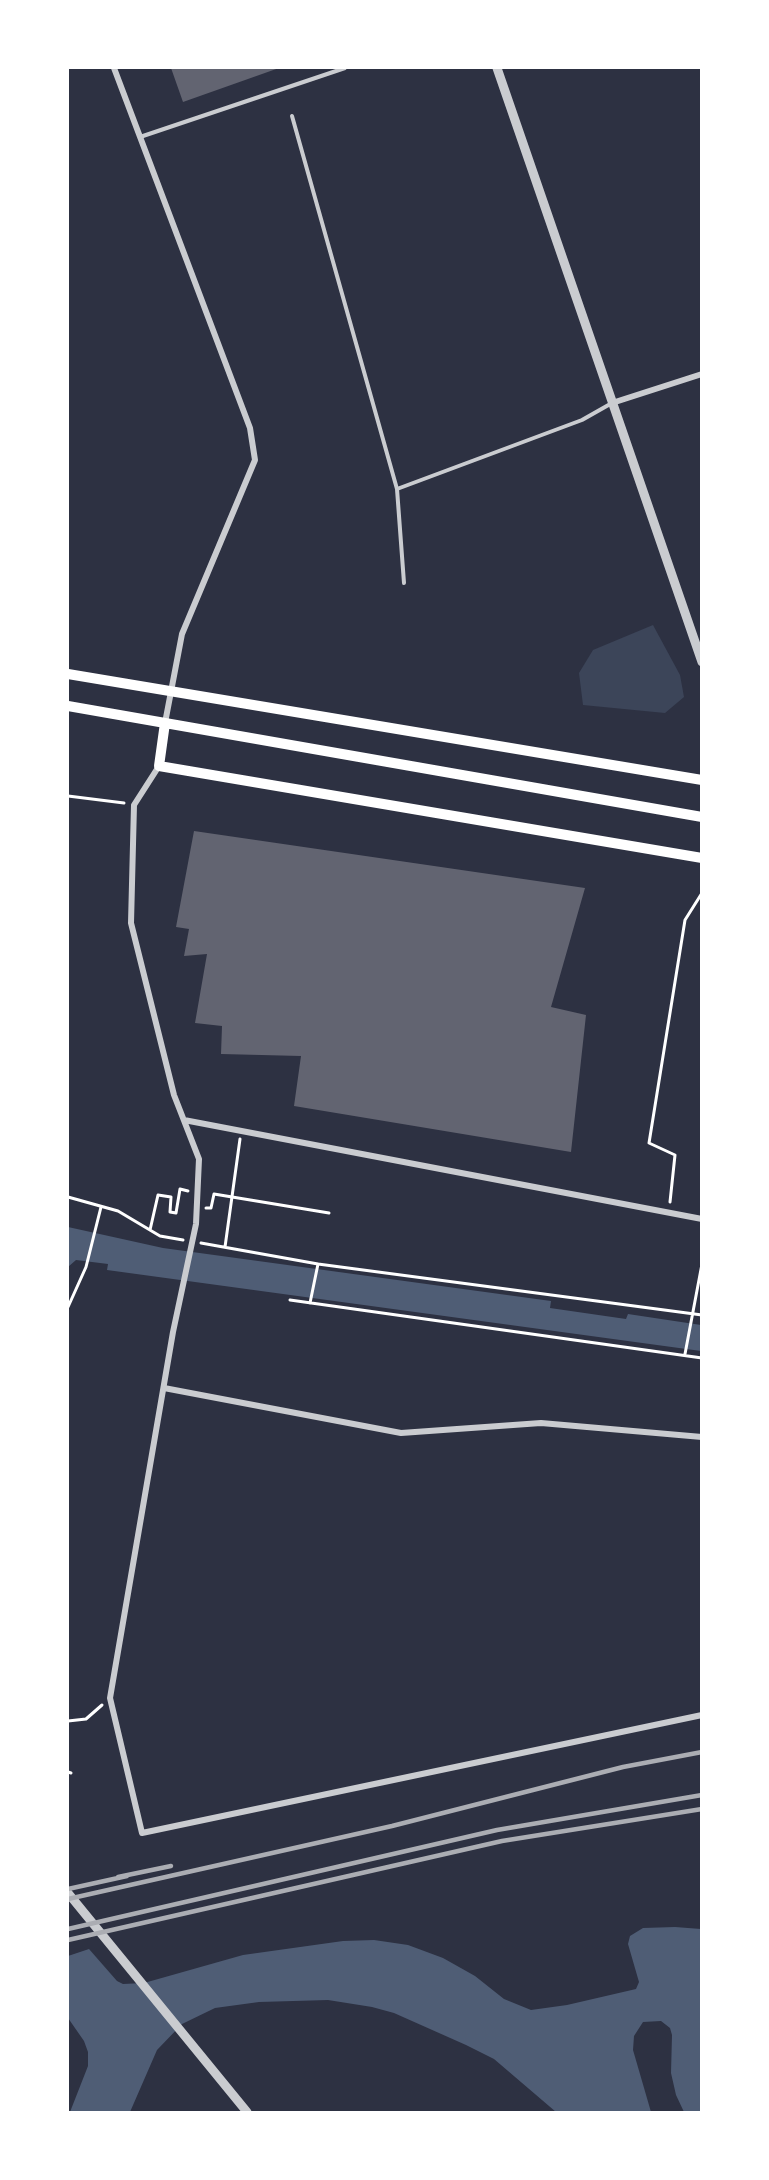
<!DOCTYPE html>
<html>
<head>
<meta charset="utf-8">
<style>
	body { margin:0 }
	#map { position:relative; width:769px; height:2180px; overflow:hidden; background:#2d3142; font-family:"Noto Serif",serif }
	canvas { display:block }
	.frame { position:absolute; inset:0; border:69px solid #fff; pointer-events:none }
</style>
</head>
<body>
<div id="map">
<canvas width="769" height="2180"></canvas>
<div class="frame"></div>
</div>
<script>
const ctx = document.querySelector('canvas').getContext('2d');
ctx.lineJoin = 'round';
function paint(path, color) { ctx.fillStyle = color; ctx.fill(path, 'evenodd'); }
const toPath = rows => new Path2D(rows.map(r => 'M' + r).join(''));
function stroke(path, color, width, dash) { ctx.strokeStyle = color; ctx.lineWidth = width; ctx.lineCap = dash ? 'butt' : 'round'; ctx.setLineDash(dash || []); ctx.stroke(path); }
const green = toPath([
	[653,625,680,675,684,697,665,713,583,705,579,673,593,650]
]);
const water = toPath([
	[68,1227,163,1248,551,1301,550,1308,626,1319,628,1314,701,1325,701,1351,107,1270,108,1264,76,1260,68,1267],
	[675,1927,701,1929,701,2112,684,2112,676,2095,671,2073,672,2035,670,2028,661,2021,643,2022,634,2036,633,2050,651,2112,556,2112,494,2059,466,2045,394,2013,372,2007,328,2000,259,2002,215,2008,182,2024,157,2050,130,2112,70,2112,88,2066,88,2052,84,2041,68,2018,68,1956,89,1949,117,1981,123,1984,144,1983,243,1955,343,1941,374,1940,408,1945,443,1958,475,1976,504,1999,531,2010,567,2005,636,1989,639,1982,628,1944,630,1936,643,1928]
]);
const building = toPath([
	[171,68,279,68,183,102],
	[194,831,585,888,551,1007,586,1015,571,1152,294,1106,301,1056,221,1054,222,1026,195,1023,207,954,184,956,189,929,176,927]
]);
const path = toPath([
	[68,796,124,803],
	[68,1197,118,1211,160,1236,183,1240],
	[670,1202,675,1155,649,1143,685,920,702,893],
	[206,1208,211,1208,214,1194,329,1213],
	[150,1230,158,1195,171,1197,170,1212,176,1213,180,1189,188,1191],
	[201,1243,318,1264,702,1315],
	[225,1247,240,1139],
	[290,1300,702,1358],
	[310,1303,318,1264],
	[68,1307,86,1267,101,1207],
	[685,1354,702,1264],
	[68,1721,86,1719,102,1705],
	[68,1772,71,1773]
]);
const service = toPath([
	[292,116,397,489,404,583],
	[140,137,345,68],
	[397,489,582,420,612,403]
]);
const minor = toPath([
	[114,68,250,428,255,460,182,634,165,723],
	[612,403,702,374],
	[159,766,134,805,131,923,174,1095,199,1159,196,1224,173,1332,110,1698,142,1833,702,1715],
	[184,1120,702,1219],
	[164,1388,401,1433,541,1423,702,1437]
]);
const tertiary = toPath([
	[497,68,702,662],
	[68,1893,247,2112]
]);
const primary = toPath([
	[68,674,702,780],
	[68,706,702,817],
	[165,723,159,766,702,858]
]);
const rail = toPath([
	[118,1877,171,1866],
	[68,1889,127,1876],
	[68,1899,392,1826,623,1767,702,1752],
	[68,1929,497,1830,702,1795],
	[68,1940,502,1841,702,1809]
]);
paint(green, '#3c4559');
paint(water, '#4f5d75');
paint(building, '#626471');
stroke(path, '#fff', 3);
stroke(service, '#caccd0', 4);
stroke(minor, '#caccd0', 6);
stroke(tertiary, '#caccd0', 9);
stroke(primary, '#fff', 10);
stroke(rail, '#abadb3', 4.5);
</script>
</body>
</html>
